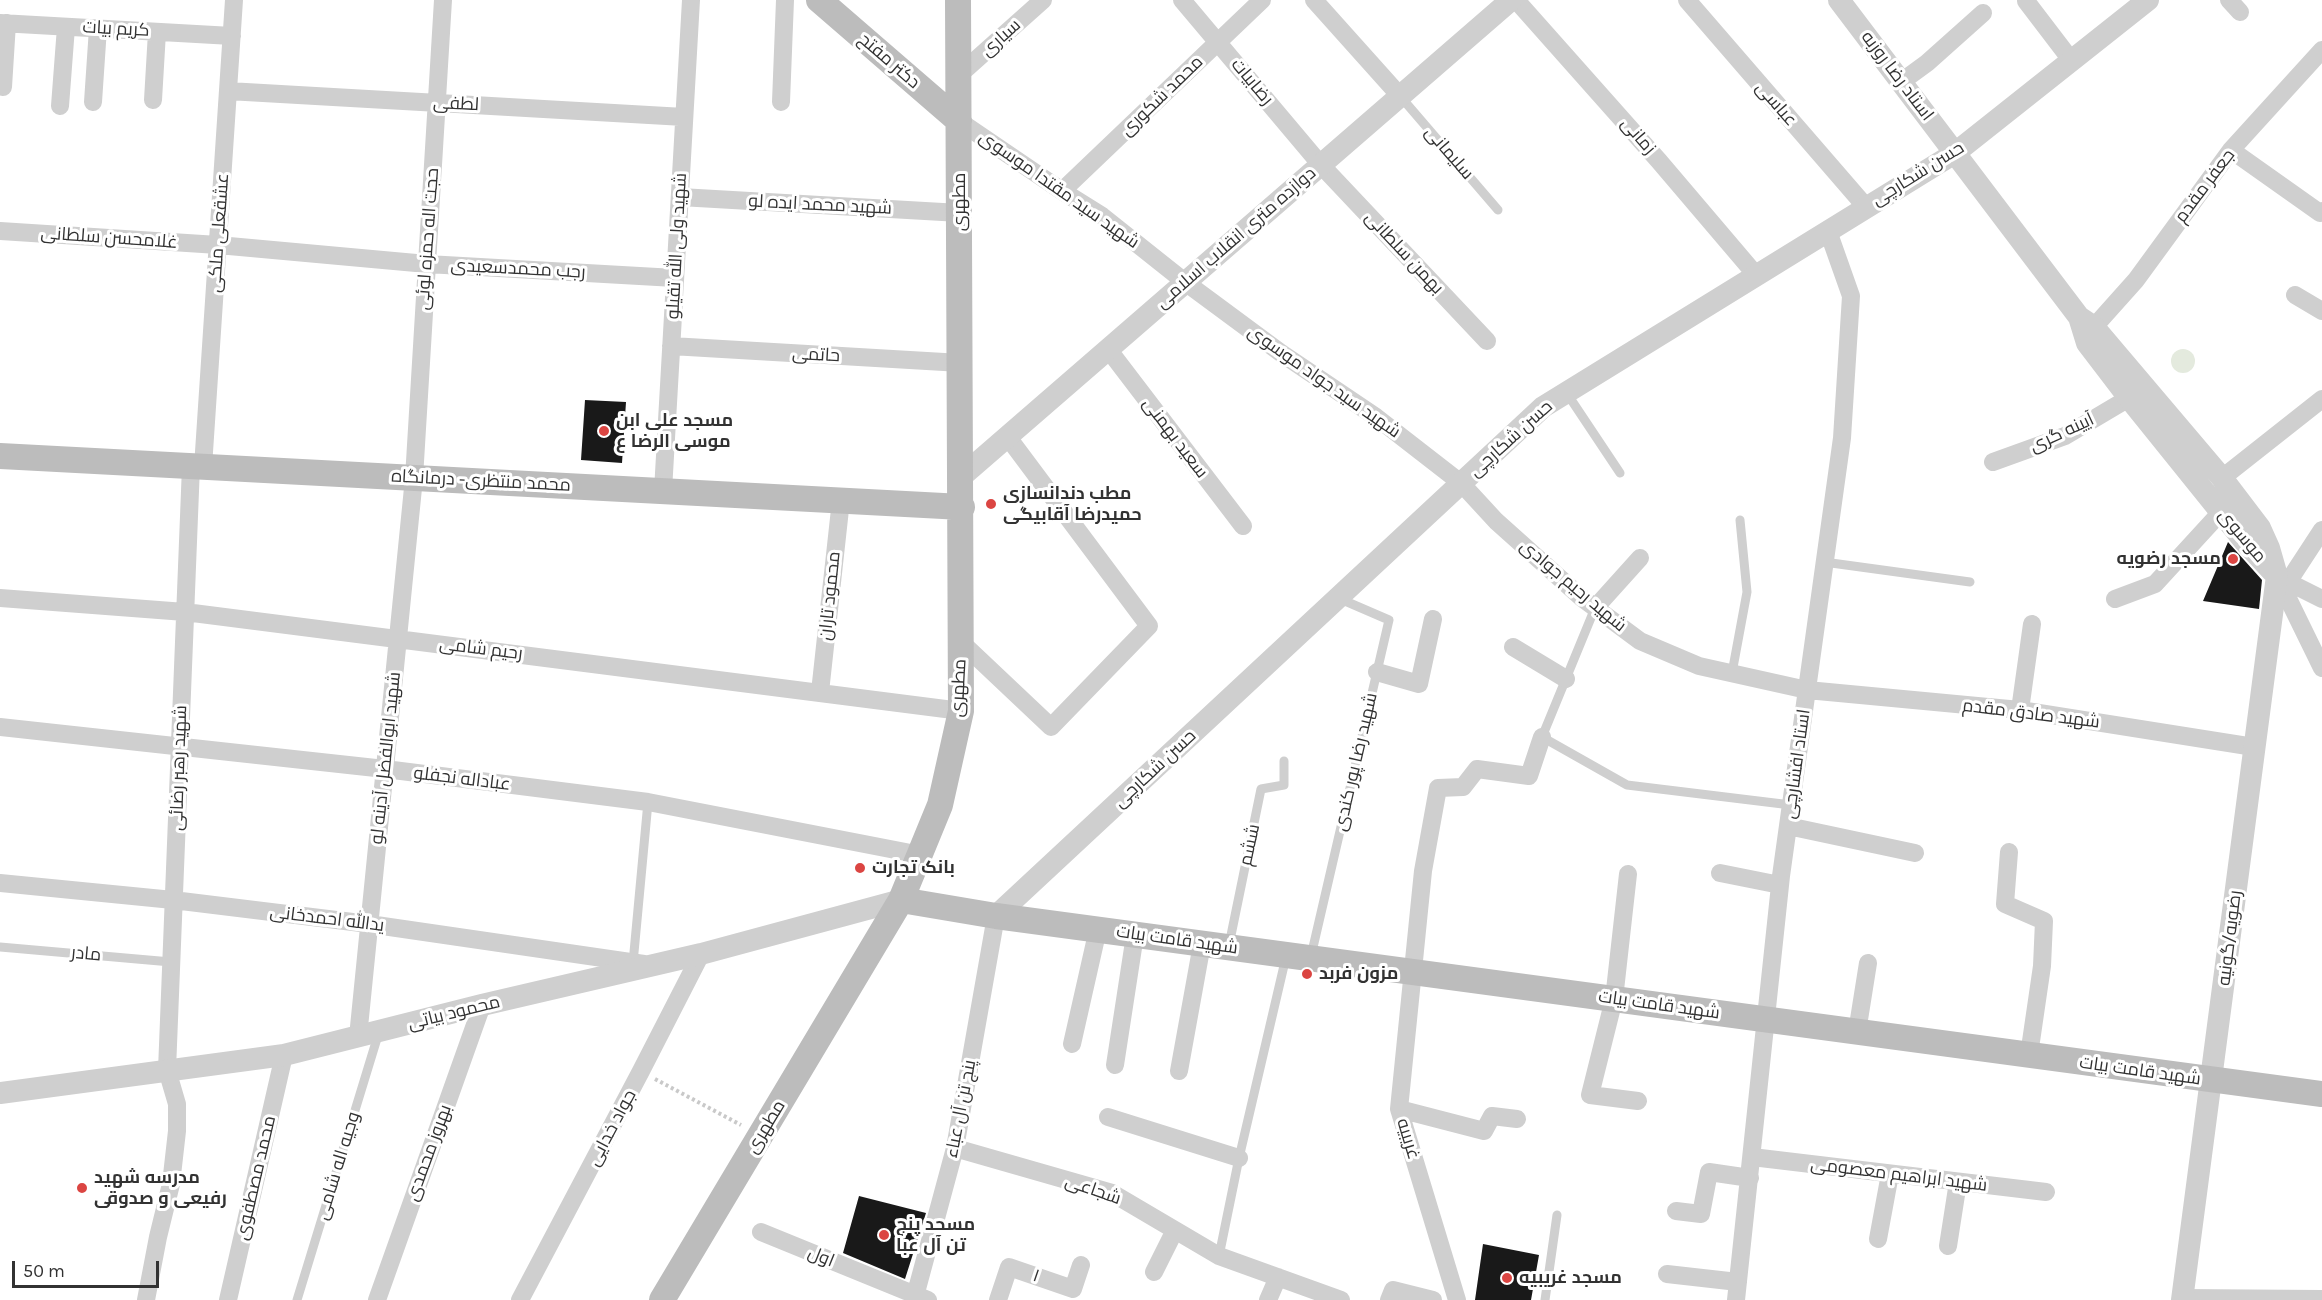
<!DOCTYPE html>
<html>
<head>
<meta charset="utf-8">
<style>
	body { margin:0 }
	#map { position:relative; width:2322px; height:1300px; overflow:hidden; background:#fff; font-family:Karla,sans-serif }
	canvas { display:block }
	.scale { position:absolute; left:12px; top:1261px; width:147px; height:27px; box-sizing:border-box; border:3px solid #323232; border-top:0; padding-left:8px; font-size:18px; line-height:21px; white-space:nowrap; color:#323232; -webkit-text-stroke:4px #fff; paint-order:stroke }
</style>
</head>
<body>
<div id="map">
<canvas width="2322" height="1300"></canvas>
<div class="scale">50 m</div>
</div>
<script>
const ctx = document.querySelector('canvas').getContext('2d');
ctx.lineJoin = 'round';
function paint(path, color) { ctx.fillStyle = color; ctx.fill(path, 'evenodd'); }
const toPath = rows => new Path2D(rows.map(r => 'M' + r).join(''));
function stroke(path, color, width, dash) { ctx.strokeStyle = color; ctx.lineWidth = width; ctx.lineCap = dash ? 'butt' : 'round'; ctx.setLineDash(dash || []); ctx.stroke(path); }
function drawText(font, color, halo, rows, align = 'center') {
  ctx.font = font + ' Karla,Cairo,sans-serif'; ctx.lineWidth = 6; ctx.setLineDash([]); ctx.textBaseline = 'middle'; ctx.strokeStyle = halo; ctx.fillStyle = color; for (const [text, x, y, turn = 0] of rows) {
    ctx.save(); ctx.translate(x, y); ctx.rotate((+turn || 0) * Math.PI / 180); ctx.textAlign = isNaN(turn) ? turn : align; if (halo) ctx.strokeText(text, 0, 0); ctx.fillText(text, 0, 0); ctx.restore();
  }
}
const green = toPath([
	'2171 361a12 12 0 1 1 24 0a12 12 0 1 1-24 0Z'
]);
const building = toPath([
	[585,400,626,402,622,463,581,460],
	[2228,542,2262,580,2259,609,2203,601],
	[859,1196,926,1213,905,1279,843,1253],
	[1483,1244,1539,1255,1531,1300,1475,1300]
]);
const path = toPath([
	[655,1079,741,1125]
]);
const service = toPath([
	[1400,96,1498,210],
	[1566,392,1620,473],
	[1824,562,1970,582],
	[1595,608,1542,737,1627,785,1791,805],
	[1732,673,1747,592,1740,520],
	[1229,945,1261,789,1284,785,1284,761],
	[0,947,171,962],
	[1311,956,1389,620,1338,598],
	[633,963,648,802],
	[1219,1256,1239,1158,1286,957],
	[297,1300,379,1032],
	[1545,1300,1557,1215]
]);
const minor = toPath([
	[1182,0,1321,165,1487,341],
	[1314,0,1400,96],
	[1516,0,1659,161,1756,275],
	[1687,0,1866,207],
	[2229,0,2240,12],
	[2026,1,2071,60],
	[0,23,232,36],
	[959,75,1043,0],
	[1901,82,1927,63,1983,13],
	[3,87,7,23],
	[228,91,684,117],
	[153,100,157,32],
	[93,102,98,28],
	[781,102,785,0],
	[60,106,66,27],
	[959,121,1062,191,1102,216,1185,282,1281,353,1376,417,1461,483,1496,521,1582,598,1640,641,1699,666,1807,690,2020,710,2254,747],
	[2231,150,2320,213,2322,211],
	[1062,191,1262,0],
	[680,197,960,213],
	[0,231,218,245,427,264,675,278],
	[2295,295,2322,311],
	[2094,327,2136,280,2231,150,2322,50],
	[671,346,961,363],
	[1108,349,1243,526],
	[1993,462,2065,436,2129,398],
	[203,467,234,0],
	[2222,478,2322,399],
	[663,491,691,0],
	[2277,576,2322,668],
	[2278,577,2322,599],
	[2288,582,2322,530],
	[0,598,185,612,961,711],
	[2115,599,2155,584,2221,512],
	[1595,608,1640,558],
	[961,642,1051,727,1149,626,1007,436],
	[1513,647,1566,679],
	[1377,672,1419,684,1433,619],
	[820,692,841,500],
	[2020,710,2032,624],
	[0,727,385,769,648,802,921,855],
	[1788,826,1915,853],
	[2009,852,2005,904,2044,921,2042,966,2029,1055],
	[1720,873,1780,885],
	[1628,874,1614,999,1590,1095,1638,1101],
	[0,883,173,900,369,924,644,964],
	[1857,1032,1868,963],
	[358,1037,414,478,443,0],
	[1072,1044,1098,929],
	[1115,1065,1135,935],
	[1179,1071,1202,944],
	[1399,1109,1484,1131,1492,1116,1517,1119],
	[1108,1117,1239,1158],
	[955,1148,1112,1193,1219,1256,1341,1300],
	[1752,1157,2046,1192],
	[1676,1211,1701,1214,1709,1172,1750,1178],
	[761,1232,928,1300],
	[1878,1239,1890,1174],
	[1948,1246,1958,1182],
	[1154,1272,1175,1230],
	[1667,1274,1738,1282],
	[2182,1298,2322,1299],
	[146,1300,158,1237,171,1184,177,1131,177,1104,167,1070,191,466],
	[228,1300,284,1055],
	[377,1300,482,1005],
	[520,1300,641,1071,701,954],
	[914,1300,955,1148,996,916],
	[998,1300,1009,1267,1073,1289,1081,1265],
	[1268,1300,1278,1277],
	[1389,1300,1393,1290,1433,1300],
	[1457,1300,1399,1109,1423,871,1438,788,1463,787,1477,769,1529,776,1542,737],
	[1736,1300,1781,876,1842,438,1851,296,1828,231]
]);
const tertiary = toPath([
	[1839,0,2079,317,2087,343,2129,398,2245,542,2272,571],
	[2079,317,2094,327,2222,478,2260,528,2269,548,2277,576,2182,1300],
	[962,476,1511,0],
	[996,916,1543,407,1955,153,2148,0],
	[0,1093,284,1055,482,1005,701,954,901,900]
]);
const secondary = toPath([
	[819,0,959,121],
	[0,456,962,507],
	[901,900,996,916,2322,1094],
	[662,1300,901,900,940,805,961,711,958,0]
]);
const markers = [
	[604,431,6,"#db4542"],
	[991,504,6,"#db4542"],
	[2233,559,6,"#db4542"],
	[860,868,6,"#db4542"],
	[1307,974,6,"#db4542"],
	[82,1188,6,"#db4542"],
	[884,1235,6,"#db4542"],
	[1507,1278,6,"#db4542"]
];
const streetNames = [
	["کریم بیات",116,29,3],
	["سیاری",1001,38,-42],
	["دکتر مفتح",889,61,41],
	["استاد رضا روزبه",1897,76,53],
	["رضابیات",1252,82,50],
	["محمد شکوری",1162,96,-44],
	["لطفی",456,104,3],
	["عباسی",1776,104,49],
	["زمانی",1638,136,49],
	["سلیمانی",1449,153,49],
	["حسن شکارچی",1918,174,-32],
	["جعفر مقدم",2205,186,-53],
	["شهید سید مقتدا موسوی",1059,190,35],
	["مطهری",960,202,-90],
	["شهید محمد ایده لو",820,205,3],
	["عشقعلی ملکی",219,233,-86],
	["غلامحسن سلطانی",109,238,4],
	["دوازده متری انقلاب اسلامی",1236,238,-41],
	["حجت اله حمزه لوئی",428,239,-86],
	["شهید ولی الله تقیلو",677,246,-87],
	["بهمن سلطانی",1404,253,47],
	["رجب محمدسعیدی",518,269,3],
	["حاتمی",816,355,3],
	["شهید سید جواد موسوی",1324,382,35],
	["آیینه گری",2062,433,-25],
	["سعید بهمنی",1175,438,53],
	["حسن شکارچی",1511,439,-42],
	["محمد منتظری- درمانگاه",481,481,3],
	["موسوی",2242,536,50],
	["شهید رحیم جوادی",1573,586,40],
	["محمود تاران",830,596,-84],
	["رحیم شامی",481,649,7],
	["مطهری",959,688,-87],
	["شهید صادق مقدم",2031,714,7],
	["شهید ابوالفضل آدینه لو",386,758,-84],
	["شهید رضا پور کندی",1356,762,-77],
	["استاد افشارچی",1797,764,-82],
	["شهید رهبر رضائی",179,768,-88],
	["حسن شکارچی",1155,769,-43],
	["عباداله نجفلو",462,779,7],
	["ششم",1250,845,-78],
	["یدالله احمدخانی",327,919,7],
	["رضویه/گونیه",2230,938,-83],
	["شهید قامت بیات",1177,940,8],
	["مادر",86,954,5],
	["شهید قامت بیات",1659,1005,8],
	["محمود بیاتی",454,1013,-14],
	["شهید قامت بیات",2140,1071,8],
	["پنج تن آل عباء",961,1109,-79],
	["مطهری",766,1127,-59],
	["جواد خدایی",612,1128,-62],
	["غریبیه",1408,1139,73],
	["بهروز محمدی",429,1153,-70],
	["وجیه اله شامی",338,1166,-73],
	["شهید ابراهیم معصومی",1899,1175,7],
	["محمد مصطفوی",256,1178,-77],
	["شجاعی",1093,1190,19],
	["اول",821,1257,22],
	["۱",1036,1276,19]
];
const poiNames = [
	["مسجد علی ابن",616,421],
	["موسی الرضا ع",616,442],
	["مطب دندانسازی",1003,494],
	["حمیدرضا آقابیگی",1003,515],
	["مسجد رضویه",2221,559,"right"],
	["بانک تجارت",872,868],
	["مزون فربد",1319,974],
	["مدرسه شهید",94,1178],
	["رفیعی و صدوقی",94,1199],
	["مسجد پنج",896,1225],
	["تن آل عبا",896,1246],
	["مسجد غریبیه",1519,1278]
];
paint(green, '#e4eade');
paint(building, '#191919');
stroke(path, '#c9c9c9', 4, [3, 3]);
stroke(service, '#cfcfcf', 9);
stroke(minor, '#cfcfcf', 18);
stroke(tertiary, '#cfcfcf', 22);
stroke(secondary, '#bcbcbc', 26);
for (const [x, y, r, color] of markers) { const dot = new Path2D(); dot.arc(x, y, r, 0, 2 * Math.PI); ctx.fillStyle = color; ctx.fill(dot); stroke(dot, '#fff', 2); }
drawText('18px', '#323232', '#fff', streetNames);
drawText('bold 18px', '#323232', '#fff', poiNames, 'left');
</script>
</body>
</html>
